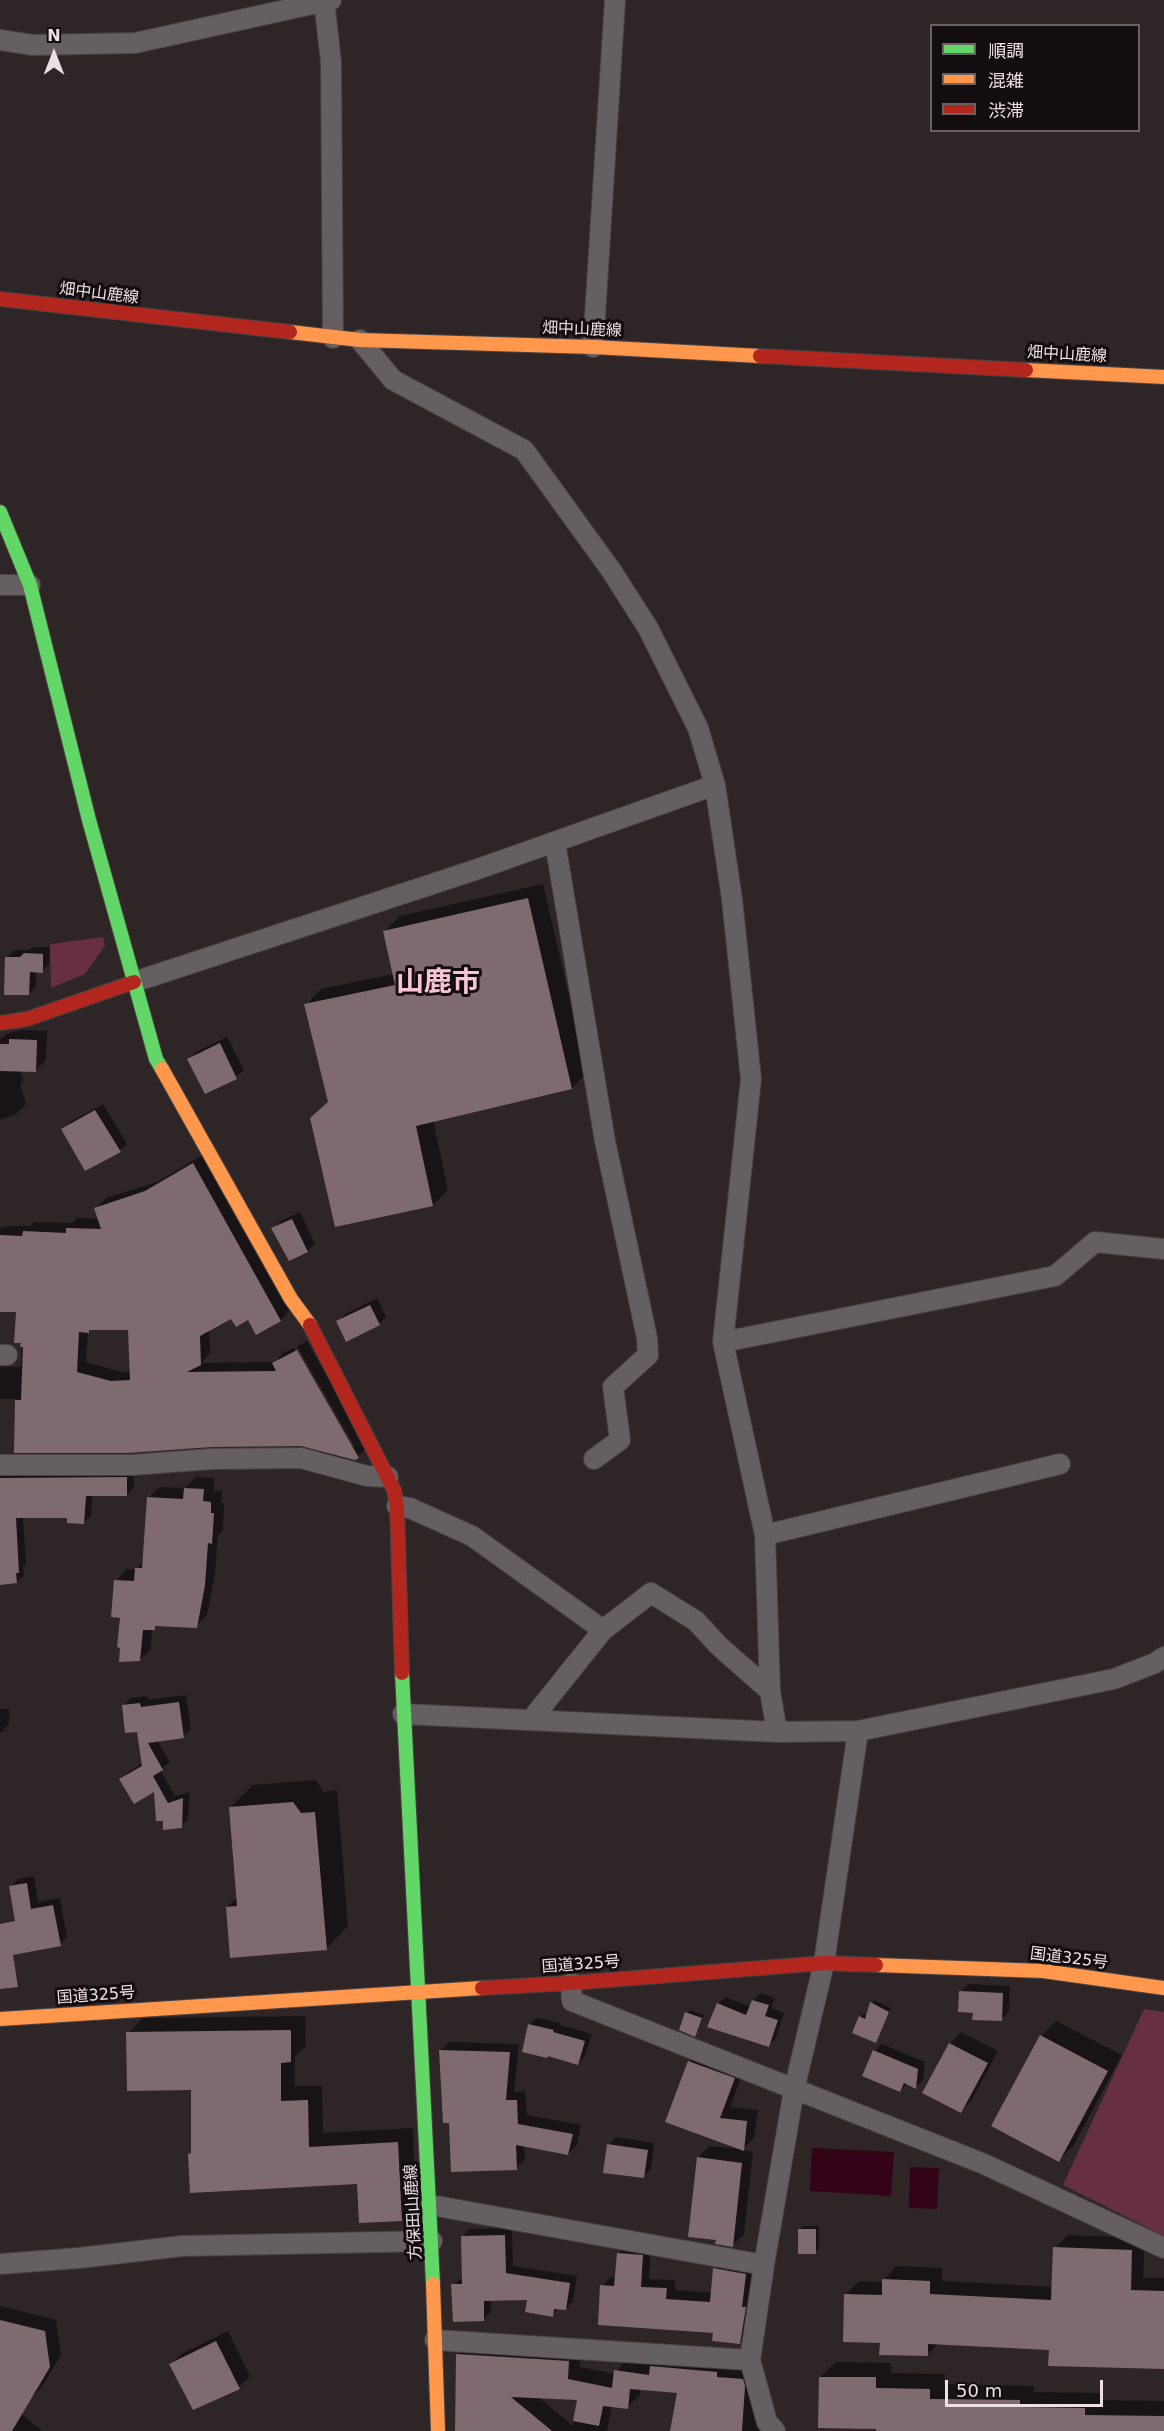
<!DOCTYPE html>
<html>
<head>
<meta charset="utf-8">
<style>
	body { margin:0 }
	#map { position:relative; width:1164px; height:2431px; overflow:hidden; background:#2e2527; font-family:"DejaVu Sans","Noto Sans JP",sans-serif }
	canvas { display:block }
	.legend { position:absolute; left:930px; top:24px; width:210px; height:108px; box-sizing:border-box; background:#140d0f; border:2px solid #6a6164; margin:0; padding:8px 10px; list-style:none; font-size:18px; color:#ece0e3 }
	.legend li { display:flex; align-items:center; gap:12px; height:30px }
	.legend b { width:30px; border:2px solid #6a6164 }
	.north { position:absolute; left:24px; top:24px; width:60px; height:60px; -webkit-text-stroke:4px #140d0f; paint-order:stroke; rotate:0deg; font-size:16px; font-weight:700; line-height:24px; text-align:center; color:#ece0e3 }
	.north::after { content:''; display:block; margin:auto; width:21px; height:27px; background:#ece0e3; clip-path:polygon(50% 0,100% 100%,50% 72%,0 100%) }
	.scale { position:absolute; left:945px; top:2380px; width:158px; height:27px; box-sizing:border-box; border:3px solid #ece0e3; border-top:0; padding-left:8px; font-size:18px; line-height:21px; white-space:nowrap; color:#ece0e3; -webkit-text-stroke:4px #140d0f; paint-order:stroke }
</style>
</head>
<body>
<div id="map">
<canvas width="1164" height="2431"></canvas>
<ul class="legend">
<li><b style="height:8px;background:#63d668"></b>順調</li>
<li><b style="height:8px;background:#ff974d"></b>混雑</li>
<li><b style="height:8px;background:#b3261e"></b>渋滞</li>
</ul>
<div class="north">N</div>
<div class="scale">50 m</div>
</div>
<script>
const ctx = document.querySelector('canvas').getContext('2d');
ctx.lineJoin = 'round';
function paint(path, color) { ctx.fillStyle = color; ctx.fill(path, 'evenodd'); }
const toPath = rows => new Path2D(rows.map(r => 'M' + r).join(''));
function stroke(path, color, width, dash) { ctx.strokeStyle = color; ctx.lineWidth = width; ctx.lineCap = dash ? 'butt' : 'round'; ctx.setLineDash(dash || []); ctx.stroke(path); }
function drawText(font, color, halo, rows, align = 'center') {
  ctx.font = font + ' "DejaVu Sans","Noto Sans JP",sans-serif'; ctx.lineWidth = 6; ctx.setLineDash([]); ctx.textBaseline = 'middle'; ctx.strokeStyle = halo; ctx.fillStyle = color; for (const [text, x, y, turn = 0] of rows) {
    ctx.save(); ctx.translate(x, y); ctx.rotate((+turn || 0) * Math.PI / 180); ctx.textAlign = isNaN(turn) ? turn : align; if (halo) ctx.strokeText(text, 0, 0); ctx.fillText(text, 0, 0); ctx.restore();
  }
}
const green = toPath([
	[103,937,105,946,85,974,51,988,50,944],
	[1144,2009,1164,2012,1164,2236,1063,2185]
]);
const water = toPath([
	[812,2148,894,2152,891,2196,810,2191],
	[910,2167,939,2168,937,2209,909,2208]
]);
const shadow = toPath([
	[543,884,587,1073,572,1088,433,1120,448,1190,433,1205,311,1118,329,1101,306,1005,321,989,394,974,384,932,400,916],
	[33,947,50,947,49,964,42,971,36,971,36,987,28,994,7,957,14,950,29,950],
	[20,1030,47,1031,46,1060,36,1070,20,1070,23,1081,20,1084,26,1104,16,1114,0,1120,0,1040,6,1034],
	[227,1037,244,1070,236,1077,205,1092,189,1059,196,1052],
	[103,1104,127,1144,120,1151,63,1130,70,1122],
	[203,1155,290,1310,281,1320,257,1333,249,1318,231,1317,209,1329,210,1353,201,1363,275,1362,283,1353,294,1348,352,1447,355,1447,297,1346,307,1341,368,1447,355,1459,301,1444,15,1452,16,1399,0,1399,0,1367,21,1367,22,1342,17,1311,0,1310,0,1228,9,1226,30,1226,34,1222,72,1223,77,1218,99,1219,96,1208,106,1198,157,1182],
	[130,1329,132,1371,121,1372,86,1362,88,1330],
	[300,1212,315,1244,307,1251,273,1229,281,1221],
	[377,1298,386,1317,379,1324,338,1321,345,1314],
	[134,1470,134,1487,127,1495,92,1495,91,1516,83,1523,69,1517,23,1517,26,1564,23,1567,24,1575,17,1582,0,1583,0,1472],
	[196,1477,214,1478,214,1491,222,1491,221,1503,224,1503,223,1531,218,1535,215,1573,207,1615,196,1626,158,1625,152,1629,151,1649,140,1660,122,1617,116,1581,127,1569,136,1570,144,1560,148,1498,160,1487,185,1488],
	[186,1695,191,1729,183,1736,157,1740,170,1762,160,1770,175,1796,190,1792,188,1819,181,1827,164,1819,155,1790,121,1779,128,1772,143,1763,139,1730,123,1706,131,1698,147,1696,148,1700],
	[0,1709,9,1709,9,1724,2,1732,0,1732],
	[316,1780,323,1792,337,1790,348,1926,326,1949,227,1907,238,1896,231,1807,253,1785],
	[34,1876,38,1902,60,1898,67,1937,60,1944,11,1887,18,1879],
	[968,1984,1010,1986,1009,2012,1001,2019,974,2011,961,1992],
	[761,1993,775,1998,771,2008,784,2013,776,2038,768,2045,718,2004,725,1997,751,2007,753,2000],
	[874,2000,891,2008,875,2042,860,2017,863,2014,868,2015],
	[690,2010,704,2015,695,2035,687,2013],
	[305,2016,306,2046,295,2056,295,2086,322,2086,323,2133,413,2128,416,2205,401,2219,359,2183,189,2154,193,2150,192,2088,128,2033,143,2018],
	[537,2018,560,2023,560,2025,592,2034,585,2056,578,2063,529,2025],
	[1056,2021,1122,2055,1074,2145,1059,2160,1041,2036],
	[961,2032,998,2051,972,2100,961,2111,950,2044],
	[449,2042,519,2044,514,2092,525,2091,527,2115,581,2125,577,2145,568,2154,524,2146,525,2159,516,2168,450,2121,440,2051],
	[882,2044,925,2062,923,2080,915,2088,907,2083,900,2091,874,2051],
	[701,2050,745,2067,730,2107,758,2110,754,2138,742,2150,753,2152,744,2234,732,2246,698,2157,709,2146,741,2149,667,2121,689,2062],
	[616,2137,654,2143,651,2169,643,2177,609,2145],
	[803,2226,819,2226,819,2249,815,2252,800,2229],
	[512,2228,513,2266,577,2276,573,2301,566,2309,559,2308,552,2315,529,2298,491,2299,491,2312,484,2319,453,2285,463,2277,462,2237,469,2229],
	[1068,2235,1145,2238,1143,2278,1164,2278,1164,2368,1050,2348,939,2343,927,2355,881,2342,846,2294,859,2281,883,2282,896,2266,942,2268,942,2281,1053,2287,1055,2248],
	[627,2245,651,2247,649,2279,675,2280,675,2290,713,2293,715,2269,724,2260,754,2265,749,2333,740,2342,602,2286,610,2277,616,2277,618,2254],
	[0,2306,56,2320,61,2355,41,2388,30,2399,0,2377],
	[228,2331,250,2376,239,2387,171,2364,183,2353],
	[470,2342,581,2349,580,2367,615,2374,627,2358,729,2360,756,2373,754,2419,775,2423,775,2431,672,2431,678,2392,640,2389,640,2395,627,2407,612,2406,607,2431,609,2431,457,2431,457,2354],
	[537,2396,579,2398,573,2426],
	[836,2362,891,2363,891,2373,945,2374,944,2384,1034,2386,1034,2392,1100,2393,1100,2400,1164,2401,1164,2431,878,2431,878,2427,820,2377],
	[0,2401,24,2416,42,2431,0,2431]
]);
const building = toPath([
	[528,898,572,1089,416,1126,433,1206,335,1227,310,1118,328,1102,304,1004,395,985,383,931],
	[24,953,43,954,43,973,30,972,29,995,4,995,5,957,20,957],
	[9,1039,37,1040,36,1072,0,1071,0,1044,9,1044],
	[220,1043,237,1079,205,1094,187,1059],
	[95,1110,121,1152,85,1171,61,1129],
	[193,1163,281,1321,256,1335,248,1320,236,1327,231,1319,200,1336,201,1365,187,1372,276,1371,272,1363,297,1350,359,1458,355,1460,301,1446,212,1447,127,1453,14,1453,15,1400,21,1400,23,1347,20,1347,21,1343,14,1343,16,1312,0,1312,0,1235,22,1236,23,1231,66,1233,66,1228,101,1229,94,1208,145,1191],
	[89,1330,128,1330,130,1380,111,1381,77,1372,79,1332,89,1333],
	[292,1219,308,1252,289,1261,271,1228],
	[370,1305,380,1325,346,1342,336,1321],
	[127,1477,127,1496,86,1496,84,1524,67,1523,67,1518,16,1518,19,1573,16,1573,17,1583,0,1585,0,1478],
	[184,1488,204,1489,203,1501,211,1502,211,1513,214,1513,212,1544,208,1543,205,1585,197,1628,155,1626,155,1630,143,1630,140,1661,119,1662,120,1648,117,1647,120,1618,111,1617,114,1580,134,1581,135,1568,142,1568,147,1497,183,1499],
	[179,1702,184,1738,148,1743,163,1770,153,1776,168,1803,183,1798,182,1828,163,1830,163,1821,156,1821,154,1792,134,1804,119,1779,142,1766,137,1732,125,1733,122,1705,140,1703,141,1707],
	[293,1802,301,1813,315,1812,327,1950,230,1958,226,1907,237,1906,229,1807],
	[27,1883,31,1909,53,1905,61,1946,13,1955,18,1987,0,1989,0,1924,15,1921,9,1886],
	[959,1991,1003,1993,1002,2021,972,2020,973,2013,958,2012],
	[752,2000,769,2005,765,2016,778,2020,769,2047,707,2027,717,2003,746,2015],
	[870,2002,889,2012,876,2043,852,2033,859,2016,865,2019],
	[685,2012,702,2018,695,2037,679,2030],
	[528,2024,554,2030,553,2032,585,2041,578,2065,548,2056,547,2058,522,2052],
	[291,2030,291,2062,281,2063,281,2101,308,2100,309,2147,398,2142,402,2221,359,2223,357,2184,190,2193,188,2154,191,2153,191,2090,127,2091,126,2032],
	[1040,2035,1108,2071,1059,2162,991,2126],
	[949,2043,988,2063,961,2113,922,2093],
	[439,2050,510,2052,506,2100,517,2100,518,2124,573,2134,568,2155,516,2145,517,2170,451,2172,449,2123,443,2123],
	[873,2050,918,2069,916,2089,904,2083,900,2092,862,2076],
	[688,2061,735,2078,720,2118,747,2121,744,2151,665,2122],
	[607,2144,648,2150,644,2178,603,2173],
	[697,2157,742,2163,733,2247,715,2244,716,2240,688,2237],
	[798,2229,816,2229,816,2254,798,2254],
	[505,2235,506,2273,570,2283,566,2310,554,2309,553,2317,525,2312,527,2300,484,2301,484,2321,453,2322,451,2284,462,2284,461,2236],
	[1053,2247,1132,2250,1131,2290,1164,2291,1164,2369,1048,2366,1049,2350,928,2344,928,2356,879,2355,880,2343,843,2342,844,2294,882,2295,882,2279,930,2281,930,2294,1051,2300],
	[617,2253,643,2255,641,2287,667,2288,666,2299,710,2302,713,2268,746,2274,742,2307,746,2307,740,2344,712,2341,713,2333,598,2325,600,2285,614,2286],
	[0,2320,45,2331,50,2367,12,2431,0,2431],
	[216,2341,240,2389,193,2410,169,2364],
	[456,2354,569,2361,568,2379,612,2388,614,2370,649,2375,650,2366,717,2372,717,2377,743,2379,745,2386,742,2431,670,2431,677,2393,630,2389,628,2409,603,2406,599,2426,573,2421,577,2400,511,2397,552,2431,455,2431],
	[819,2377,876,2377,876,2388,930,2389,930,2399,1020,2400,1020,2407,1085,2408,1085,2415,1164,2416,1164,2431,876,2431,876,2429,818,2428]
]);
const street = toPath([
	[324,0,331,62,333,338],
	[0,40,33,45,135,43,331,0],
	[360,340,393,380,524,450,611,570,648,628,698,728,715,785,732,899,751,1079,723,1342,765,1535,770,1691,777,1732],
	[593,347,615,0],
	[0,585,30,585],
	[555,842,605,1141,647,1338,648,1355,613,1387,620,1440,594,1459],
	[134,982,475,870,715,785],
	[723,1342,1055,1276,1095,1242,1164,1249],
	[0,1355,7,1355],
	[0,1465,132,1465,212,1459,301,1458,367,1476,388,1477],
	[397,1506,410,1508,472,1536,603,1630],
	[765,1535,1060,1464],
	[403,1714,777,1732,858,1731,1114,1679,1155,1663,1164,1657],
	[531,1720,603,1630,651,1593,696,1621,719,1646,770,1691],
	[571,1983,572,2001,984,2164,1164,2248],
	[431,2205,764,2265],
	[0,2264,79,2258,182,2246,432,2241],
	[435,2340,750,2360],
	[775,2431,767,2422,750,2360,764,2265,794,2090,824,1963,858,1731]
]);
const fast = toPath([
	[0,512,30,585,89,820,156,1059,162,1069],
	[402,1673,433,2284]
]);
const slow = toPath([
	[290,332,360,340,593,347,760,356],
	[1026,370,1164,377],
	[162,1069,291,1299,310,1325],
	[876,1965,1043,1971,1164,1988],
	[0,2019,482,1988],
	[433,2284,438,2431]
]);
const jam = toPath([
	[0,299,290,332],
	[760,356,1026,370],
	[0,1023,27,1019,134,982],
	[310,1325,394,1490,397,1506,402,1673],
	[482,1988,571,1983,824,1963,876,1965]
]);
const streetNames = [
	["畑中山鹿線",99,294,7],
	["畑中山鹿線",582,330,2],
	["畑中山鹿線",1067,355,3],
	["国道325号",1069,1959,7],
	["国道325号",581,1965,-4],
	["国道325号",96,1996,-4],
	["方保田山鹿線",414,2212,-93]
];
const townNames = [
	["山鹿市",438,984]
];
paint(green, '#672f42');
paint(water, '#330318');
paint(shadow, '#0007');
paint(building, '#7f6a70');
stroke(street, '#494143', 22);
stroke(fast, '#494143', 16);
stroke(slow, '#494143', 16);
stroke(jam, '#494143', 16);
stroke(street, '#665f61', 20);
stroke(fast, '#63d668', 14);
stroke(slow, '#ff974d', 14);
stroke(jam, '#b3261e', 14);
drawText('16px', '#ece0e3', '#140d0f', streetNames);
drawText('bold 28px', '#f7c4d2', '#140d0f', townNames);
</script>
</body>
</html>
